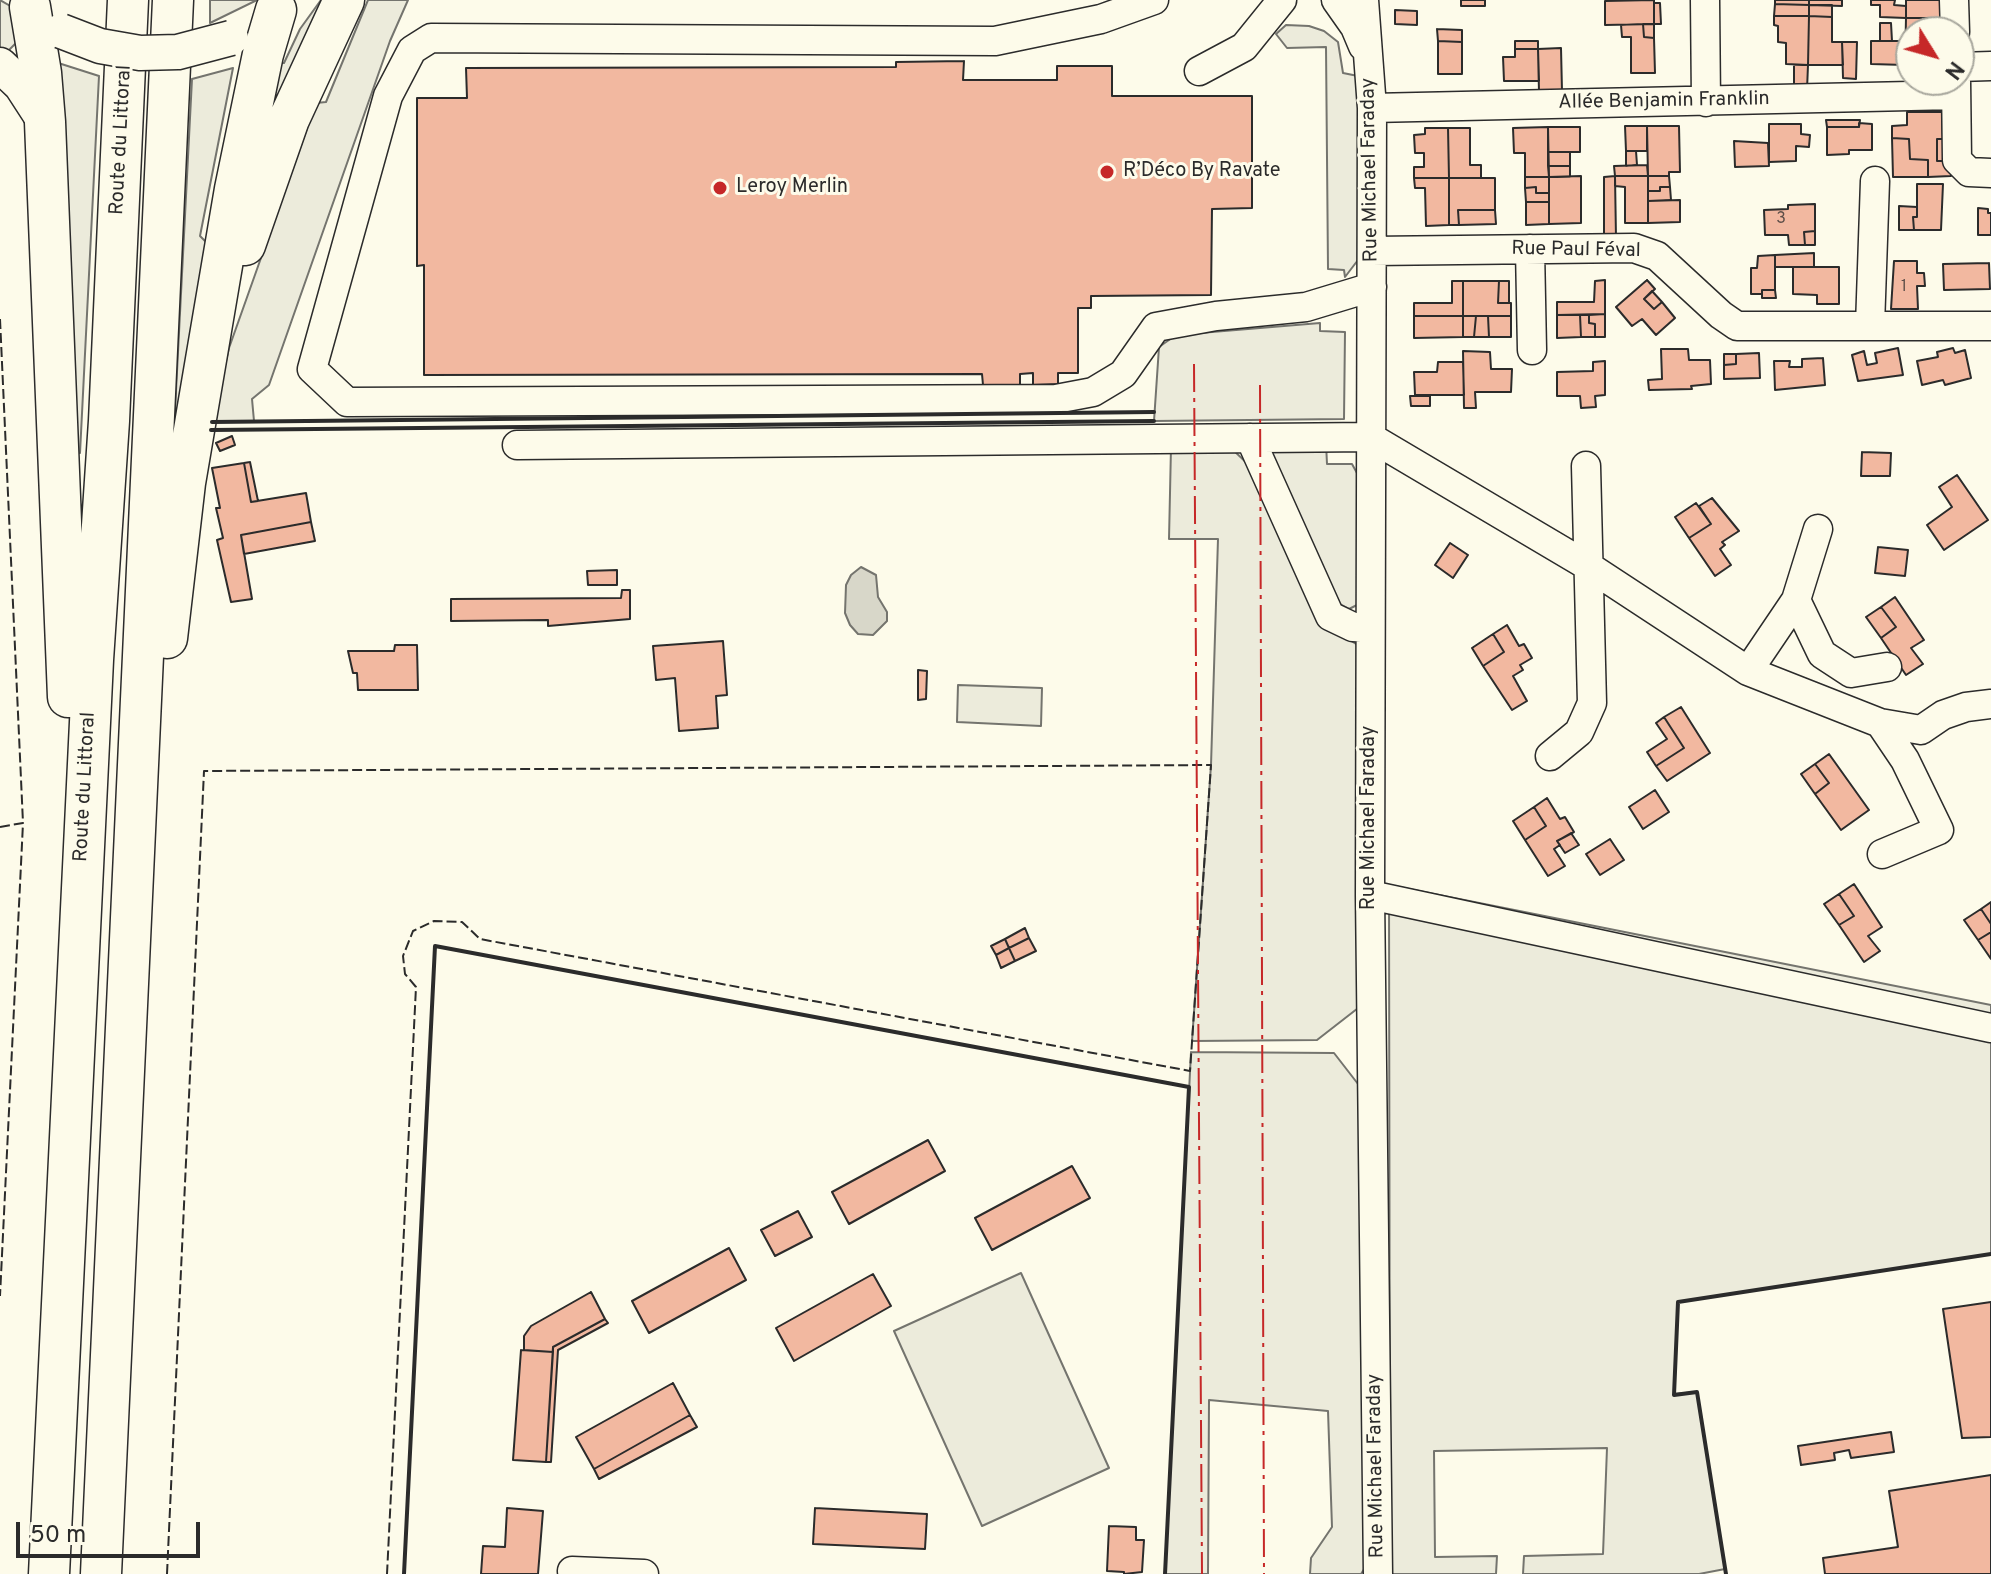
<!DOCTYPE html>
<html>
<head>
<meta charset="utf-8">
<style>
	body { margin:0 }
	#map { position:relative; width:1991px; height:1574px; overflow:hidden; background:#fdfbea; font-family:Overpass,sans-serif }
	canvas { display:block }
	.north { position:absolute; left:1895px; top:16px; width:80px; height:80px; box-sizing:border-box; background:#fdfbea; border:2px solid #a9a89e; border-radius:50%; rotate:127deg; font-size:22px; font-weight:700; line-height:32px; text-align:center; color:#2b2b2b }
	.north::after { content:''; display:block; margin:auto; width:28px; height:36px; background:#c62828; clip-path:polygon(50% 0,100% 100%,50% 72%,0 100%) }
	.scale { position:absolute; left:16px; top:1522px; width:184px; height:36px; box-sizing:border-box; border:4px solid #2b2b2b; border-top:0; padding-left:10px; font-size:24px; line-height:28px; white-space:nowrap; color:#2b2b2b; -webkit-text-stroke:6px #fdfbea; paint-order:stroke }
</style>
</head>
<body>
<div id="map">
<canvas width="1991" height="1574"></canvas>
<div class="north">N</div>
<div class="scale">50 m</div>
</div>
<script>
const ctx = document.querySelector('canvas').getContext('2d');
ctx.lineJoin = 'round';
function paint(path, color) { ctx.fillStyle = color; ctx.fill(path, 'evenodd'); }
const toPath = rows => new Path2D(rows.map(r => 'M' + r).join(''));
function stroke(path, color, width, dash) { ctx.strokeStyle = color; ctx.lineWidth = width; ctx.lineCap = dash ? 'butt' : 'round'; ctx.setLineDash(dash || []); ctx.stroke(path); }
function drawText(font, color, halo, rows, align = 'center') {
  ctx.font = font + ' Overpass,sans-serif'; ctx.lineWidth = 6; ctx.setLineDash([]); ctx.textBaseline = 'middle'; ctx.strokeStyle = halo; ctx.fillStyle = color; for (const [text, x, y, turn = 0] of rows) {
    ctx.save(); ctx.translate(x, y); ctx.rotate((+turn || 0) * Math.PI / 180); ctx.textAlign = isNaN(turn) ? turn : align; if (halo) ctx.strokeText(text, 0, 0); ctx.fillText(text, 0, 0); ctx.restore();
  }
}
const green = toPath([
	[0,0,12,7,28,31,3,56,0,55,0,0],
	[210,0,257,0,210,23,210,0],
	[321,0,337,0,258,147,277,63,284,63,300,29,321,0],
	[368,0,408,0,390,41,269,385,252,399,254,421,212,422,229,348,316,103,326,102,368,0],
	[1286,25,1309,26,1324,31,1338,42,1343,73,1358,76,1361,256,1345,277,1344,270,1328,269,1326,47,1287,48,1276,34,1286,25],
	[52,61,99,76,80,453,70,454,52,61],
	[233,68,200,236,207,243,182,430,174,430,192,79,233,68],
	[1320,323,1320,331,1345,332,1344,419,1154,421,1159,347,1176,335,1320,323],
	[1326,443,1327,464,1352,464,1363,484,1363,602,1349,609,1330,599,1270,460,1273,444,1326,443],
	[1171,447,1230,447,1254,470,1320,620,1359,646,1362,1005,1317,1040,1192,1041,1211,765,1218,539,1169,539,1171,447],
	[958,685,1042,688,1041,726,957,722,958,685],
	[1389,885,1991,1005,1991,1254,1678,1302,1674,1394,1697,1392,1725,1569,1699,1574,1523,1574,1524,1556,1603,1554,1607,1448,1434,1451,1435,1557,1497,1556,1496,1574,1390,1574,1389,885],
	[1191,1052,1334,1053,1365,1093,1368,1563,1361,1574,1310,1574,1311,1558,1332,1527,1328,1411,1209,1400,1208,1574,1165,1574,1191,1052],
	[1021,1273,1109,1468,982,1526,894,1331,1021,1273]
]);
const water = toPath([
	[861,567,876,575,878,597,887,612,887,621,873,635,858,634,850,625,845,613,846,585,851,575,861,567]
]);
const building = toPath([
	[1461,0,1485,0,1485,6,1461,6,1461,0],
	[1654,0,1654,24,1605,25,1605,1,1654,0],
	[1775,0,1809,0,1809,5,1775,4,1775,0],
	[1809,0,1842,0,1842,6,1809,5,1809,0],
	[1871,0,1895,0,1894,5,1906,6,1906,18,1880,17,1880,5,1871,5,1871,0],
	[1906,0,1947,0,1953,18,1906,18,1906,0],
	[1654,3,1660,3,1661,24,1654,24,1654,3],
	[1775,4,1809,5,1809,16,1774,16,1775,4],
	[1809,5,1832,5,1832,17,1809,16,1809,5],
	[1395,10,1417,11,1417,25,1395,24,1395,10],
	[1774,16,1809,16,1808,65,1786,64,1786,43,1778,42,1778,26,1774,25,1774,16],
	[1809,16,1832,17,1832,42,1842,42,1843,65,1808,65,1809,16],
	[1906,18,1939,18,1938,27,1928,27,1928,32,1911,32,1911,65,1905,65,1906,18],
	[1880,23,1891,23,1892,41,1880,41,1880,23],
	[1643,24,1644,37,1654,38,1655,73,1631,73,1631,37,1622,37,1621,25,1643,24],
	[1643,24,1654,24,1654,38,1644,37,1643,24],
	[1437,29,1462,30,1462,42,1438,41,1437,29],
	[1438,41,1462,42,1462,74,1438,74,1438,41],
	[1515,41,1538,41,1538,49,1515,49,1515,41],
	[1871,41,1905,41,1905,65,1871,64,1871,41],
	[1842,42,1857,42,1856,79,1843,78,1842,42],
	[1561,48,1562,91,1539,92,1538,49,1561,48],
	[1515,49,1538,49,1539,81,1504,81,1503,57,1515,57,1515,49],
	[964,61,963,80,1057,80,1057,66,1112,66,1112,96,1252,96,1252,208,1212,209,1211,295,1091,296,1091,308,1078,308,1078,373,1058,373,1058,384,1033,385,1033,373,1020,374,1020,385,983,385,982,374,424,375,424,265,417,266,417,98,467,98,466,68,896,67,896,62,964,61],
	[1794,65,1808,65,1807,90,1794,91,1794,65],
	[1907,112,1942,112,1943,139,1937,139,1937,161,1952,161,1951,176,1928,177,1928,160,1910,159,1909,139,1892,138,1892,126,1907,125,1907,112],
	[1826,120,1860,120,1859,127,1827,127,1826,120],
	[1859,123,1872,124,1872,150,1849,150,1849,154,1827,155,1827,127,1859,127,1859,123],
	[1769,124,1801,124,1801,134,1810,135,1809,147,1796,146,1796,161,1769,162,1769,124],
	[1625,126,1647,126,1647,151,1626,151,1625,126],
	[1647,126,1679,126,1680,172,1669,172,1669,176,1648,176,1647,126],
	[1548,127,1580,127,1580,152,1548,152,1548,127],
	[1548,127,1549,177,1525,177,1525,153,1514,153,1513,128,1548,127],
	[1425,128,1448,128,1449,178,1414,178,1414,167,1424,167,1424,153,1415,153,1414,135,1425,134,1425,128],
	[1448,128,1470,128,1470,165,1481,165,1481,178,1449,178,1448,128],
	[1892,138,1909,139,1910,159,1928,160,1928,177,1893,177,1892,138],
	[1937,139,1953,139,1952,161,1937,161,1937,139],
	[1734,141,1768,143,1769,166,1735,167,1734,141],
	[1626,151,1636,151,1637,165,1626,166,1626,151],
	[1548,152,1570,152,1570,166,1548,166,1548,152],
	[1647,165,1648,176,1615,176,1614,166,1647,165],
	[1548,166,1570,166,1570,177,1549,177,1548,166],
	[1581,176,1581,223,1549,224,1549,177,1581,176],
	[1615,176,1648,176,1648,223,1625,223,1625,187,1615,186,1615,176],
	[1615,176,1616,238,1604,238,1604,177,1615,176],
	[1648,176,1669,176,1670,187,1660,187,1660,191,1648,191,1648,176],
	[1525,177,1549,177,1549,193,1536,193,1536,187,1525,188,1525,177],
	[1414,178,1449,178,1449,225,1426,226,1425,188,1415,188,1414,178],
	[1449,178,1495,178,1495,210,1458,210,1459,225,1449,225,1449,178],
	[1917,184,1943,184,1941,230,1914,230,1913,217,1917,217,1917,184],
	[1536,187,1536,193,1549,193,1549,202,1526,202,1525,188,1536,187],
	[1660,187,1670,187,1671,200,1648,201,1648,191,1660,191,1660,187],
	[1680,200,1680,222,1648,223,1648,201,1680,200],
	[1526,202,1549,202,1549,224,1526,225,1526,202],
	[1815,204,1815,231,1804,232,1805,245,1789,245,1788,235,1765,235,1764,210,1788,209,1788,205,1815,204],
	[1899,206,1917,207,1917,217,1913,217,1914,230,1899,230,1899,206],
	[1978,208,1988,209,1988,213,1991,213,1991,235,1978,235,1978,208],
	[1458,210,1495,210,1496,224,1459,225,1458,210],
	[1815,231,1815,245,1805,245,1804,232,1815,231],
	[1814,253,1814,267,1775,267,1775,255,1814,253],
	[1775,255,1775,290,1762,290,1762,294,1751,294,1751,268,1757,268,1758,256,1775,255],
	[1894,261,1917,261,1917,273,1924,273,1925,286,1917,286,1918,309,1891,309,1894,261],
	[1989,263,1990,289,1944,290,1943,264,1989,263],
	[1793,267,1839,267,1839,304,1817,304,1817,295,1793,294,1793,267],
	[1605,280,1605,314,1557,315,1557,302,1594,302,1595,281,1605,280],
	[1647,280,1655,289,1644,299,1654,309,1662,302,1675,318,1656,335,1642,319,1632,326,1616,307,1647,280],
	[1452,281,1463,281,1463,316,1414,316,1414,303,1452,303,1452,281],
	[1463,281,1499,281,1498,303,1511,303,1511,316,1463,316,1463,281],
	[1499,281,1509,281,1509,303,1498,303,1499,281],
	[1762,290,1775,290,1776,298,1762,298,1762,290],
	[1652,291,1662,302,1654,309,1644,299,1652,291],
	[1605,314,1605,337,1595,337,1595,324,1589,323,1589,315,1605,314],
	[1557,315,1580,315,1581,337,1557,338,1557,315],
	[1580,315,1589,315,1589,323,1595,324,1595,337,1581,337,1580,315],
	[1414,316,1463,316,1463,337,1414,338,1414,316],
	[1463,316,1476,316,1474,337,1463,337,1463,316],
	[1476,316,1488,316,1489,337,1474,337,1476,316],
	[1488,316,1511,316,1511,337,1489,337,1488,316],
	[1898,348,1903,375,1858,381,1852,355,1864,351,1867,365,1877,363,1875,353,1898,348],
	[1953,348,1955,353,1965,350,1971,378,1945,385,1943,380,1922,385,1917,361,1938,357,1937,352,1953,348],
	[1661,349,1688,349,1689,360,1710,360,1711,384,1691,386,1692,389,1649,390,1648,380,1662,379,1661,349],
	[1463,351,1490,352,1491,369,1512,369,1511,392,1475,392,1476,408,1464,408,1463,351],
	[1759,353,1760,378,1724,379,1724,365,1736,364,1736,354,1759,353],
	[1724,354,1736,354,1736,364,1724,365,1724,354],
	[1823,358,1825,385,1775,390,1774,361,1790,361,1789,367,1802,367,1802,359,1823,358],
	[1605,361,1605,395,1595,396,1596,407,1581,408,1580,396,1557,396,1557,372,1593,371,1593,362,1605,361],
	[1438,362,1463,362,1464,395,1415,395,1414,372,1437,372,1438,362],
	[1410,396,1430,396,1430,406,1411,406,1410,396],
	[232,436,235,445,220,451,216,443,232,436],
	[1862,452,1891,453,1890,476,1861,476,1862,452],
	[250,462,258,501,251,502,244,463,250,462],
	[244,463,251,502,306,493,311,522,241,535,252,599,231,602,217,540,223,538,216,508,220,508,212,468,244,463],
	[1957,475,1988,520,1944,550,1927,525,1952,507,1939,487,1957,475],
	[1712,498,1739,531,1722,542,1725,545,1720,549,1731,565,1715,576,1689,538,1711,524,1699,506,1712,498],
	[1696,503,1711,524,1689,538,1675,517,1696,503],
	[311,522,315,541,244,554,241,535,311,522],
	[1450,543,1468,555,1453,578,1435,565,1450,543],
	[1878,547,1908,550,1905,576,1875,573,1878,547],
	[617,570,617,585,588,585,587,571,617,570],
	[622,590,630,590,630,619,548,626,548,620,451,621,451,599,621,598,622,590],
	[1895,597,1924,640,1911,648,1923,664,1906,675,1881,638,1896,627,1881,607,1895,597],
	[1881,607,1896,627,1881,638,1866,617,1881,607],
	[1507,625,1519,646,1524,644,1532,658,1520,665,1523,670,1513,676,1527,701,1512,710,1483,666,1504,652,1493,634,1507,625],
	[1493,634,1504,652,1483,666,1472,648,1493,634],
	[723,641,727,695,716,696,718,728,679,731,675,678,656,680,653,646,723,641],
	[395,645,417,645,418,690,358,690,357,673,353,673,348,651,394,651,395,645],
	[918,670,927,671,926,699,918,700,918,670],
	[1681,707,1710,753,1667,781,1656,766,1684,748,1664,717,1681,707],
	[1664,717,1684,748,1656,766,1647,752,1667,739,1656,723,1664,717],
	[1829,754,1869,810,1841,830,1815,794,1829,783,1815,764,1829,754],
	[1815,764,1829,783,1815,794,1801,774,1815,764],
	[1655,790,1669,812,1643,829,1629,807,1655,790],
	[1547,798,1560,819,1565,817,1574,832,1557,841,1560,845,1554,849,1565,866,1548,876,1525,840,1546,826,1534,807,1547,798],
	[1534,807,1546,826,1525,840,1513,821,1534,807],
	[1571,833,1579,845,1565,853,1557,841,1571,833],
	[1610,839,1624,860,1600,875,1586,854,1610,839],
	[1854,884,1882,927,1868,936,1880,951,1864,962,1839,925,1854,916,1839,894,1854,884],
	[1839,894,1854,916,1839,925,1824,904,1839,894],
	[1991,902,1991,924,1981,909,1991,902],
	[1981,909,1991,924,1991,932,1978,940,1964,920,1981,909],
	[1025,928,1029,938,1009,948,1005,939,1025,928],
	[1991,932,1991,959,1978,940,1991,932],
	[1029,938,1036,951,1015,961,1009,948,1029,938],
	[1005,939,1009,948,996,955,991,946,1005,939],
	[1009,948,1015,961,1001,968,996,955,1009,948],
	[928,1140,945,1171,849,1224,832,1192,928,1140],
	[1072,1166,1090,1198,992,1250,975,1218,1072,1166],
	[798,1211,812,1237,775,1256,761,1230,798,1211],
	[729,1248,746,1280,649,1333,632,1301,729,1248],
	[873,1274,891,1306,794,1361,776,1328,873,1274],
	[591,1292,605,1319,553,1347,553,1352,524,1350,524,1336,531,1326,591,1292],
	[1991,1302,1991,1437,1962,1438,1943,1309,1991,1302],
	[605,1319,608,1323,558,1350,551,1462,546,1462,553,1347,605,1319],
	[521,1350,553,1352,546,1462,513,1460,521,1350],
	[673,1383,690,1415,594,1469,576,1437,673,1383],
	[690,1415,697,1427,599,1479,594,1469,690,1415],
	[1891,1432,1894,1452,1851,1458,1849,1450,1834,1453,1835,1460,1801,1465,1798,1446,1891,1432],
	[1991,1475,1991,1574,1825,1574,1823,1558,1898,1547,1889,1491,1991,1475],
	[507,1508,543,1511,538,1574,481,1574,483,1546,505,1547,507,1508],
	[815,1508,927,1514,925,1549,813,1544,815,1508],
	[1109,1526,1136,1527,1136,1540,1144,1540,1142,1572,1124,1574,1124,1572,1107,1571,1109,1526]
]);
const minor = toPath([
	[1154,0,1101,19,995,41,431,38,412,50,388,96,312,369,347,402,1056,399,1093,392,1123,374,1156,327,1216,316,1306,307,1372,287],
	[1336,0,1355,27,1363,46],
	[1364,0,1372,108,1370,895,1378,1574],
	[1705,0,1706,102],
	[1954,0,1955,32],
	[1959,67,1991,66],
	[1199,71,1244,47,1282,0],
	[1956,80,1957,160,1969,172,1991,173],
	[1372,108,1955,95],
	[1530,249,1532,350],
	[1372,251,1634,248,1657,256,1721,315,1737,326,1991,326],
	[1870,326,1875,181],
	[1250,438,1330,616,1353,627,1370,628],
	[517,445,1370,437,1588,566,1748,671,1880,723,1921,730,1943,715,1966,707,1991,704],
	[1796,600,1822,654,1851,673,1887,667],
	[1748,671,1796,600,1818,529],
	[1880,723,1905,760,1939,830,1882,854],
	[1550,756,1579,732,1592,703,1586,466],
	[1370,895,1991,1028],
	[572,1571,644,1574]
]);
const major = toPath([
	[0,65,21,85,45,122]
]);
const highway = toPath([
	[30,7,41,73,45,122,68,697],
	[245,245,289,119,344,0],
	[167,638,185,483,235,189,263,54,276,10],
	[49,1574,93,660,109,421,128,0],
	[101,1574,173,0]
]);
const majorBridge = toPath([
	[61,31,100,46,140,53,178,52,231,38]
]);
const fence = toPath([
	[0,319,23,823],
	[0,827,23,823,0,1296],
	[167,1574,204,771,1211,765,1190,1071,480,939,462,922,434,921,413,931,403,956,405,974,416,987,387,1574]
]);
const wall = toPath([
	[212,422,1154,412],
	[211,430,1154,421],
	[404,1574,435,946,1189,1087,1165,1574],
	[1726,1574,1697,1392,1674,1395,1678,1302,1991,1254]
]);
const power = toPath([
	[1194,364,1202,1574],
	[1260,385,1264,1574]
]);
const markers = [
	[1107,172,8,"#c62828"],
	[720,188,8,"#c62828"]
];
const numberNames = [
	["3",1781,220],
	["1",1904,288]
];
const streetNames = [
	["Allée Benjamin Franklin",1664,102,-1],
	["Route du Littoral",122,140,-87],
	["Rue Michael Faraday",1371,170,-91],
	["Rue Paul Féval",1576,251,1],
	["Route du Littoral",86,787,-87],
	["Rue Michael Faraday",1370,818,-90],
	["Rue Michael Faraday",1377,1466,-91]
];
const poiNames = [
	["R’Déco By Ravate",1123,172],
	["Leroy Merlin",736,188]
];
paint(green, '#ecebdb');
stroke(green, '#74746e', 2);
paint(water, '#d8d7c9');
stroke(water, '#74746e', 2);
paint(building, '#f2b8a0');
stroke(building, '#2b2b2b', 2);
stroke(minor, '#2b2b2b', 31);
stroke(major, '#2b2b2b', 37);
stroke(highway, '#2b2b2b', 43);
stroke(minor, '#fdfbea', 28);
stroke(major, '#fdfbea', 34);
stroke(highway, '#fdfbea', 40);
stroke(majorBridge, '#2b2b2b', 37, []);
stroke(majorBridge, '#fdfbea', 34);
stroke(fence, '#2b2b2b', 2, [10, 4]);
stroke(wall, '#2b2b2b', 4);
stroke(power, '#c62828', 2, [28, 6, 4, 6]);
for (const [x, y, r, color] of markers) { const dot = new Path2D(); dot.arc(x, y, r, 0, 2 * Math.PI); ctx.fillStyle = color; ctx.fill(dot); stroke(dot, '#fdfbea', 3); }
drawText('16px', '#5d4e48', null, numberNames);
drawText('20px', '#2b2b2b', '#fdfbea', streetNames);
drawText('20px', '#2b2b2b', '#fdfbea', poiNames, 'left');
</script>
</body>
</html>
